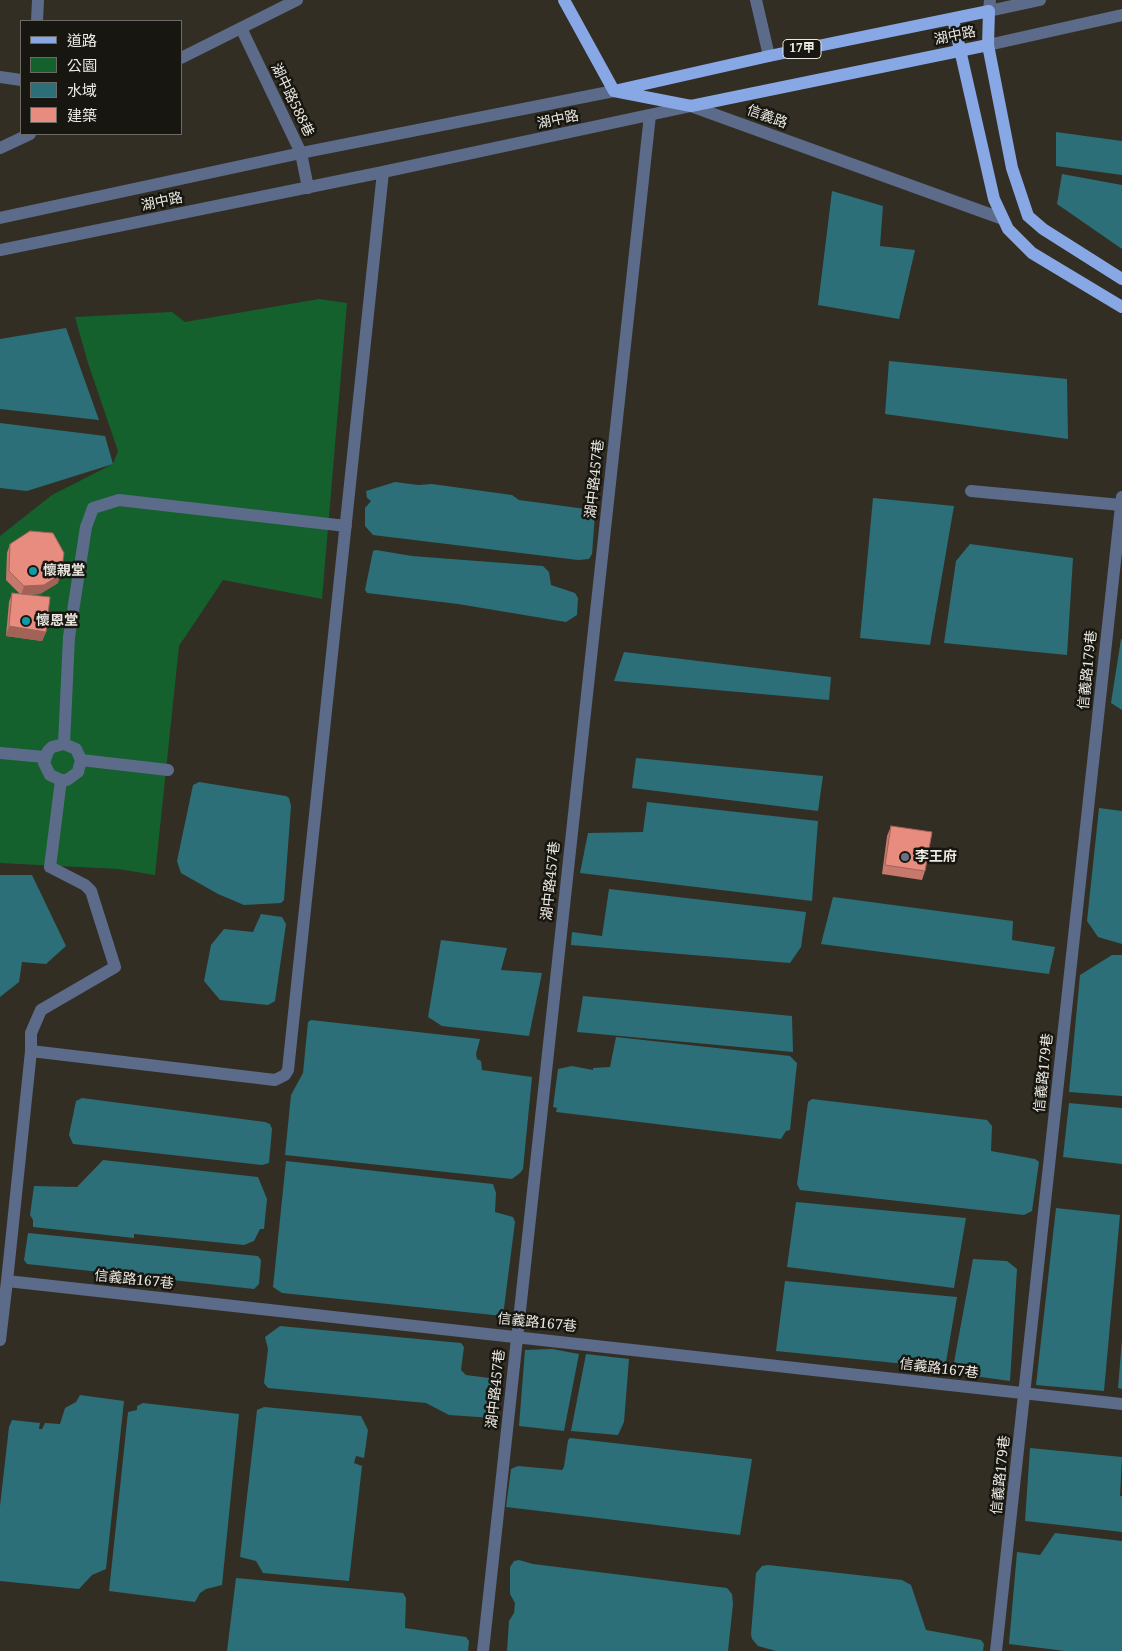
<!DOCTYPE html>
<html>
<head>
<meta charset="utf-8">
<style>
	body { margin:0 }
	#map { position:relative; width:1122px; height:1651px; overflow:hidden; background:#322e23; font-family:"Noto Serif","Noto Sans TC",serif }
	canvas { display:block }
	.legend { position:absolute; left:20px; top:20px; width:162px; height:115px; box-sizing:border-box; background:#181611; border:1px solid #6c6a64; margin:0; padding:6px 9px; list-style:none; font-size:15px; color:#ebe9e1 }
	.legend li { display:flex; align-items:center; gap:10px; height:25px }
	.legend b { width:25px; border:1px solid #6c6a64 }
</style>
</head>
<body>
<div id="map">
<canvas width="1122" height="1651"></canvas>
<ul class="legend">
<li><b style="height:6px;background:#88a7e5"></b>道路</li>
<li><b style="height:14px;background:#15612d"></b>公園</li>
<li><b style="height:14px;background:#2c6f78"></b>水域</li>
<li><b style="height:14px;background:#e78c7e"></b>建築</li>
</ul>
</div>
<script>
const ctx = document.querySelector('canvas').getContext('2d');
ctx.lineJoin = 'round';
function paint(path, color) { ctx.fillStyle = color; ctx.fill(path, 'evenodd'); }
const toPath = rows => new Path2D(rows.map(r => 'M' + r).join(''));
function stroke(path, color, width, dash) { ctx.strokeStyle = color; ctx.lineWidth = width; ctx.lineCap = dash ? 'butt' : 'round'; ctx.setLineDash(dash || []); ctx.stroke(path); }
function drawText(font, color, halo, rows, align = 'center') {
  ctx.font = font + ' "Noto Serif","Noto Sans TC",serif'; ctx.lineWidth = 5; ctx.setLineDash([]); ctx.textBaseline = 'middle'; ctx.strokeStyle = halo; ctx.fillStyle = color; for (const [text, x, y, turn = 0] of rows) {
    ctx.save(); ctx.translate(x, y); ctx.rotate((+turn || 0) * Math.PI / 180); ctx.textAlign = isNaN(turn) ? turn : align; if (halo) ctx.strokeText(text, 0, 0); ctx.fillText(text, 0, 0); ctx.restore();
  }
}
const green = toPath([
	[319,299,347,303,322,599,223,580,179,646,155,875,118,869,0,863,0,536,52,495,113,464,118,451,88,363,75,317,172,312,185,322]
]);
const water = toPath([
	[1056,132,1122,141,1122,175,1056,166],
	[1062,174,1122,185,1122,249,1057,204],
	[832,191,883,206,880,246,915,250,899,319,818,305],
	[66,328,99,420,0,409,0,339],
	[889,361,1067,379,1068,439,885,414],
	[0,423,105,436,113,464,27,491,0,488],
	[395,482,418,485,432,484,512,495,519,500,593,510,595,515,592,554,589,559,578,560,373,535,365,526,365,508,371,501,367,498,366,491],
	[873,498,954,506,930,645,860,638],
	[970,544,1073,558,1067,655,944,643,956,561],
	[376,550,412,556,543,566,549,572,551,585,575,593,578,598,577,615,566,622,458,604,367,593,365,590,373,551],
	[1121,639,1122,639,1122,710,1111,703],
	[624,652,831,677,829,700,614,681],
	[636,758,823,776,818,811,632,788],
	[199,782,286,796,289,798,291,806,284,900,281,903,244,905,218,894,181,873,177,861,193,785],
	[647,802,818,821,812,901,580,873,588,833,643,832],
	[1099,808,1122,811,1122,944,1098,937,1087,921],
	[0,875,32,875,66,946,46,964,22,962,19,982,0,997],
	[609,889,806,912,801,947,790,963,571,945,572,932,602,936],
	[833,897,1013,921,1012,940,1055,947,1049,974,821,944],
	[261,914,282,917,286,924,275,1001,268,1005,220,1000,204,981,211,945,224,929,253,932],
	[441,940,507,948,501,970,542,973,529,1036,442,1026,428,1017],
	[1112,955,1122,955,1122,1096,1069,1092,1080,975],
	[583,996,792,1016,793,1052,577,1032],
	[311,1020,480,1039,476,1054,477,1059,481,1061,482,1070,532,1077,523,1169,520,1173,512,1179,285,1155,291,1095,303,1073,308,1022],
	[616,1037,790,1056,797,1063,790,1130,786,1131,781,1139,556,1112,557,1108,553,1107,558,1069,572,1066,593,1070,593,1068,610,1067],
	[82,1098,265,1122,270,1124,272,1129,269,1163,262,1165,73,1144,69,1135,76,1101],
	[812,1099,987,1120,992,1126,991,1151,1035,1159,1039,1162,1032,1211,1024,1215,800,1190,797,1184,808,1102],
	[1069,1103,1122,1108,1122,1164,1063,1157],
	[103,1160,258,1177,267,1199,264,1229,260,1229,254,1241,244,1245,134,1234,134,1238,33,1227,33,1220,30,1215,34,1186,77,1187],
	[286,1161,493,1184,496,1193,495,1212,513,1217,515,1222,503,1316,282,1293,273,1287],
	[796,1202,966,1218,954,1288,787,1267],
	[1056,1208,1120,1215,1104,1391,1036,1385],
	[28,1233,258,1256,261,1260,259,1284,254,1289,27,1264,24,1260],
	[973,1259,1007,1261,1017,1269,1010,1381,952,1373],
	[785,1281,957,1297,945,1368,776,1351],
	[280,1326,461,1343,464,1347,461,1370,466,1375,497,1379,493,1418,449,1415,426,1403,268,1388,264,1383,268,1349,265,1337],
	[1122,1339,1122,1389,1118,1388],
	[552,1349,579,1354,564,1431,519,1426,525,1350],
	[586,1354,629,1359,624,1422,618,1435,571,1431],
	[80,1395,124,1401,106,1569,92,1575,79,1589,0,1581,0,1506,9,1427,12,1420,40,1423,39,1429,42,1429,45,1423,60,1424,65,1408,76,1402],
	[143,1403,239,1414,222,1585,206,1589,200,1593,195,1602,109,1591,128,1412,137,1410,137,1406],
	[264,1407,361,1416,368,1430,364,1458,356,1456,354,1463,362,1466,349,1581,263,1573,256,1561,240,1557,257,1410],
	[570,1438,752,1459,740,1535,506,1507,511,1469,518,1466,562,1470,564,1467,568,1440],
	[1030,1448,1122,1457,1120,1496,1122,1496,1122,1532,1025,1521],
	[1055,1533,1122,1541,1122,1651,1065,1651,1009,1644,1017,1552,1040,1555],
	[519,1560,533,1564,727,1588,732,1594,733,1604,728,1651,507,1651,509,1621,514,1613,515,1603,510,1594,510,1567,514,1561],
	[768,1565,902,1580,911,1585,926,1630,981,1640,984,1644,983,1651,776,1651,758,1646,752,1639,751,1634,756,1573,762,1566],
	[236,1578,403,1593,406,1598,405,1628,466,1637,469,1641,468,1651,227,1651]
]);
const minor = toPath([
	[756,0,769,56],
	[990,0,989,11,1040,0],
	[37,21,38,0],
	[241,28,301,153,308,188],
	[988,45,1122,15],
	[181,58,297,0],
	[0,77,21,80],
	[0,148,30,134],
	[0,218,301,153,614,91],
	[0,250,383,172,691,106,1003,219],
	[971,491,1121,505],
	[64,744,69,637,86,527,93,508,119,500,346,526],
	[0,753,45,757],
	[81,760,78,772,67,780,61,780,50,775,44,763,48,751,52,747,64,744,76,749,81,760,168,770],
	[31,1051,31,1033,41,1010,115,967,91,891,85,885,50,867,61,780],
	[7,1281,31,1051,275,1080,285,1075,288,1070,383,172],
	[0,1340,7,1281,1122,1404],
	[483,1651,650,115],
	[996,1651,1122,497]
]);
const major = toPath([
	[564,0,614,91,691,106,988,45],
	[953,19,994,199,1008,229,1032,253,1122,307],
	[614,91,769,56,989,11,988,45,1012,168,1028,216,1043,229,1122,279]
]);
const wall = toPath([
	[10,544,58,583,40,594,29,595,46,632,42,641,6,636,9,602,12,593,20,594,6,580,7,553],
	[891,826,925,871,922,880,882,874,887,836]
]);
const shadedWall = toPath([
	[61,574,58,583,40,594,21,595,24,586],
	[9,626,46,632,42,641,6,636]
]);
const building = toPath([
	[30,531,53,533,64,553,61,574,44,585,24,586,9,571,10,544,30,531],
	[12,593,50,597,46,632,9,626,12,593],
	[891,826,932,832,925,871,885,865,891,826]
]);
const markers = [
	[33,571,5,"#0f9aa8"],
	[26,621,5,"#0f9aa8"],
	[905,857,5,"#6b7280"]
];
const shields = [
	[802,49,38]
];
const shieldNames = [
	["17甲",802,49]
];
const streetNames = [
	["湖中路",955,36,-12],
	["湖中路588巷",292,100,64],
	["信義路",767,117,20],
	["湖中路",558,120,-12],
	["湖中路",162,202,-12],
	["湖中路457巷",595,479,-84],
	["信義路179巷",1088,670,-84],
	["湖中路457巷",551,881,-84],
	["信義路179巷",1044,1073,-84],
	["信義路167巷",134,1280,6],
	["信義路167巷",537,1323,6],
	["信義路167巷",939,1369,7],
	["湖中路457巷",496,1389,-84],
	["信義路179巷",1001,1475,-84]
];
const poiNames = [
	["懷親堂",43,571],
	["懷恩堂",36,621],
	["李王府",915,857]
];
paint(green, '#15612d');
paint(water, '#2c6f78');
stroke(minor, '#5c6b89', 12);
stroke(major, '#88a7e5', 12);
paint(wall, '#c7786c');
paint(shadedWall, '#a26258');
paint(building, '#e78c7e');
stroke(building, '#a26258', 1);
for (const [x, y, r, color] of markers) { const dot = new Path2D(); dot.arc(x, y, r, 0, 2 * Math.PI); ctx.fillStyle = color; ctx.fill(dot); stroke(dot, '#181611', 2); }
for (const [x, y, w] of shields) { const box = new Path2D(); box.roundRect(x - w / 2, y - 9.5, w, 19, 4); ctx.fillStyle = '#181611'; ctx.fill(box); stroke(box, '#ebe9e1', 1); }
drawText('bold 12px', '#ebe9e1', null, shieldNames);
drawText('14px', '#ebe9e1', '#181611', streetNames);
drawText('bold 14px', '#ebe9e1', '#181611', poiNames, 'left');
</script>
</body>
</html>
